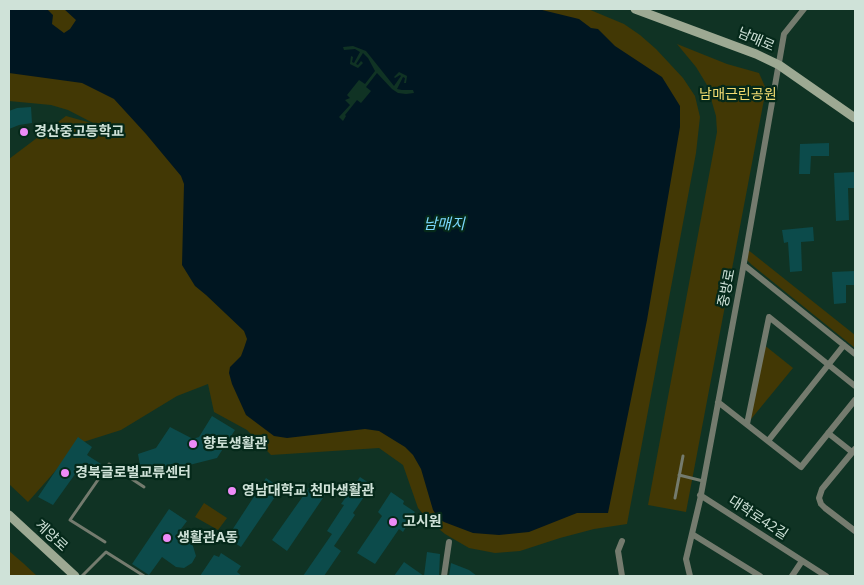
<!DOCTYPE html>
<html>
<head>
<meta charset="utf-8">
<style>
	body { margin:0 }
	#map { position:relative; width:864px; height:585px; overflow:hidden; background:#103324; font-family:"Open Sans",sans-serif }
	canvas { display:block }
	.frame { position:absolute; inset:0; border:10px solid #cfe2d8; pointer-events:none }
</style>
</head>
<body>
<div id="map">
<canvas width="864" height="585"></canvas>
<div class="frame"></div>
</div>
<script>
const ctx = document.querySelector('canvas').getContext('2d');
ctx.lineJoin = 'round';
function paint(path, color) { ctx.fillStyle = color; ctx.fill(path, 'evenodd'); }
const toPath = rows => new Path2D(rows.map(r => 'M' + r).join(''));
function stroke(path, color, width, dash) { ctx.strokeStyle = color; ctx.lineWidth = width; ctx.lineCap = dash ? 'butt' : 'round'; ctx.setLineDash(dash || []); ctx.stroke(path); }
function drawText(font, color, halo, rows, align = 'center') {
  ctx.font = font + ' "Open Sans","Noto Sans KR",sans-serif'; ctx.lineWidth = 4.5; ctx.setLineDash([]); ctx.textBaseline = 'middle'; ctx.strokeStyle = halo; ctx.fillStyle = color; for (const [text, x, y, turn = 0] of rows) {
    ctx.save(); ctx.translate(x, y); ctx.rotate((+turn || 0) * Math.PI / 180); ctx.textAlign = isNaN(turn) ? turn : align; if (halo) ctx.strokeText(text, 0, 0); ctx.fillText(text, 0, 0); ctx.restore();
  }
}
const green = toPath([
	[9,9,588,9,624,24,640,35,656,49,683,78,695,96,700,117,696,153,627,524,594,529,560,538,520,551,495,553,469,548,445,534,429,521,418,508,403,465,379,448,271,455,247,430,214,412,208,384,177,396,121,430,80,443,28,502,9,484,9,159,66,116,95,124,68,110,51,105,9,101],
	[677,44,727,64,759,73,766,89,686,512,648,505,717,132,716,116,707,85,696,67],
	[747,249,855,335,855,348,752,265,745,258],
	[763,344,793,368,747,424],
	[204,503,227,518,218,530,195,517],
	[9,551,23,563,37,576,9,576]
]);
const water = toPath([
	[9,9,47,9,53,15,52,24,64,33,70,29,76,20,64,9,538,9,579,19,591,28,598,29,615,46,662,77,680,106,680,127,647,320,608,513,577,513,529,532,499,535,473,533,444,522,438,518,433,510,421,469,413,455,405,447,379,431,365,429,287,438,274,436,246,415,232,384,229,373,230,367,241,356,244,348,247,339,244,331,206,295,195,286,182,265,184,184,181,176,146,134,114,99,82,83,9,73]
]);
const pier = toPath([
	[353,46,366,51,394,86,401,76,400,75,395,78,394,77,399,72,407,76,406,83,404,83,405,78,403,77,397,89,402,90,413,90,414,93,406,94,398,93,392,89,377,73,366,87,371,91,361,103,357,100,345,115,346,116,343,121,339,117,350,105,345,100,350,98,347,95,359,80,365,84,375,71,368,58,363,53,356,64,358,65,361,61,363,63,358,68,350,64,351,56,353,57,352,62,354,63,360,52,355,49,344,50,343,47]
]);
const building = toPath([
	[31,107,32,123,19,125,9,129,9,111,17,108],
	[829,143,829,156,811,156,810,174,799,174,800,144],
	[855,172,855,188,848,188,849,220,836,221,834,173],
	[813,227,814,241,801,242,802,271,790,272,788,242,784,243,782,230],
	[855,271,855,285,846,285,846,303,834,304,832,272],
	[212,416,235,430,217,458,142,477,138,454,156,448,170,427,193,439,199,437],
	[78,437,92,447,87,455,101,464,91,478,78,470,53,505,38,497],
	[360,477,372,485,353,513,355,515,334,546,341,551,324,576,303,576,332,534,327,531,344,505,341,504],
	[266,478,281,488,241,547,227,538],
	[313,482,327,492,287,551,272,540],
	[391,492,404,501,403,504,415,512,403,532,399,529,375,564,357,553,382,516,378,512],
	[169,509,187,521,178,533,192,543,196,556,192,563,184,568,176,567,162,557,149,575,132,564],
	[427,552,440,554,439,576,394,576,404,562,424,576],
	[221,553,241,566,237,572,242,576,200,576,214,555,219,557],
	[451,563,469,570,477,576,449,576]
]);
const lane = toPath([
	[679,475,703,481],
	[675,498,683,456],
	[105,542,70,520,109,464,144,487],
	[82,576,106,552,144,576]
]);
const street = toPath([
	[744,265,855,354],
	[718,402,801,467,855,400],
	[747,424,769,317,855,386],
	[828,433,852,452],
	[768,441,844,345],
	[855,449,822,489,819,498,821,504,825,508,855,531],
	[700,495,826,576],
	[692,534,760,576],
	[444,576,449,542],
	[622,576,618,551,622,541],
	[690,576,686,559,700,500,742,274,784,34,804,9],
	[792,576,802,561]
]);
const secondary = toPath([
	[635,9,756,54,779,65,855,118],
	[9,515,75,576]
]);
const markers = [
	[24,132,5,"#ee8bf8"],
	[193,444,5,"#ee8bf8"],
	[65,473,5,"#ee8bf8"],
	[232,491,5,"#ee8bf8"],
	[393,522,5,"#ee8bf8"],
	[167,538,5,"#ee8bf8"]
];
const streetNames = [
	["남매로",756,40,23],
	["중방로",727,288,-79],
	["대학로42길",758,518,33],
	["계양로",51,536,43]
];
const parkNames = [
	["남매근린공원",738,95]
];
const poiNames = [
	["경산중고등학교",34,132],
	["향토생활관",203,444],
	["경북글로벌교류센터",75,473],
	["영남대학교 천마생활관",242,491],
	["고시원",403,522],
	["생활관A동",177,538]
];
const waterNames = [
	["남매지",444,225]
];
paint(green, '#423805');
paint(water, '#001621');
paint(pier, '#103324');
paint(building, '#0c4b4b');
stroke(lane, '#747b6e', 3);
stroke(street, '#747b6e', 6);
stroke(secondary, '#9da993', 9);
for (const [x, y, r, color] of markers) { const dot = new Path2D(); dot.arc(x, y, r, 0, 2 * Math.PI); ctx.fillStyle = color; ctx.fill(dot); stroke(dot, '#05291a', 2); }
drawText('14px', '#cfe2d8', '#05291a', streetNames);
drawText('14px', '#f3dc71', '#05291a', parkNames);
drawText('bold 14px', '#cfe2d8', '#05291a', poiNames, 'left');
drawText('italic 15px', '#7bd8fe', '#05291a', waterNames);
</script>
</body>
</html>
